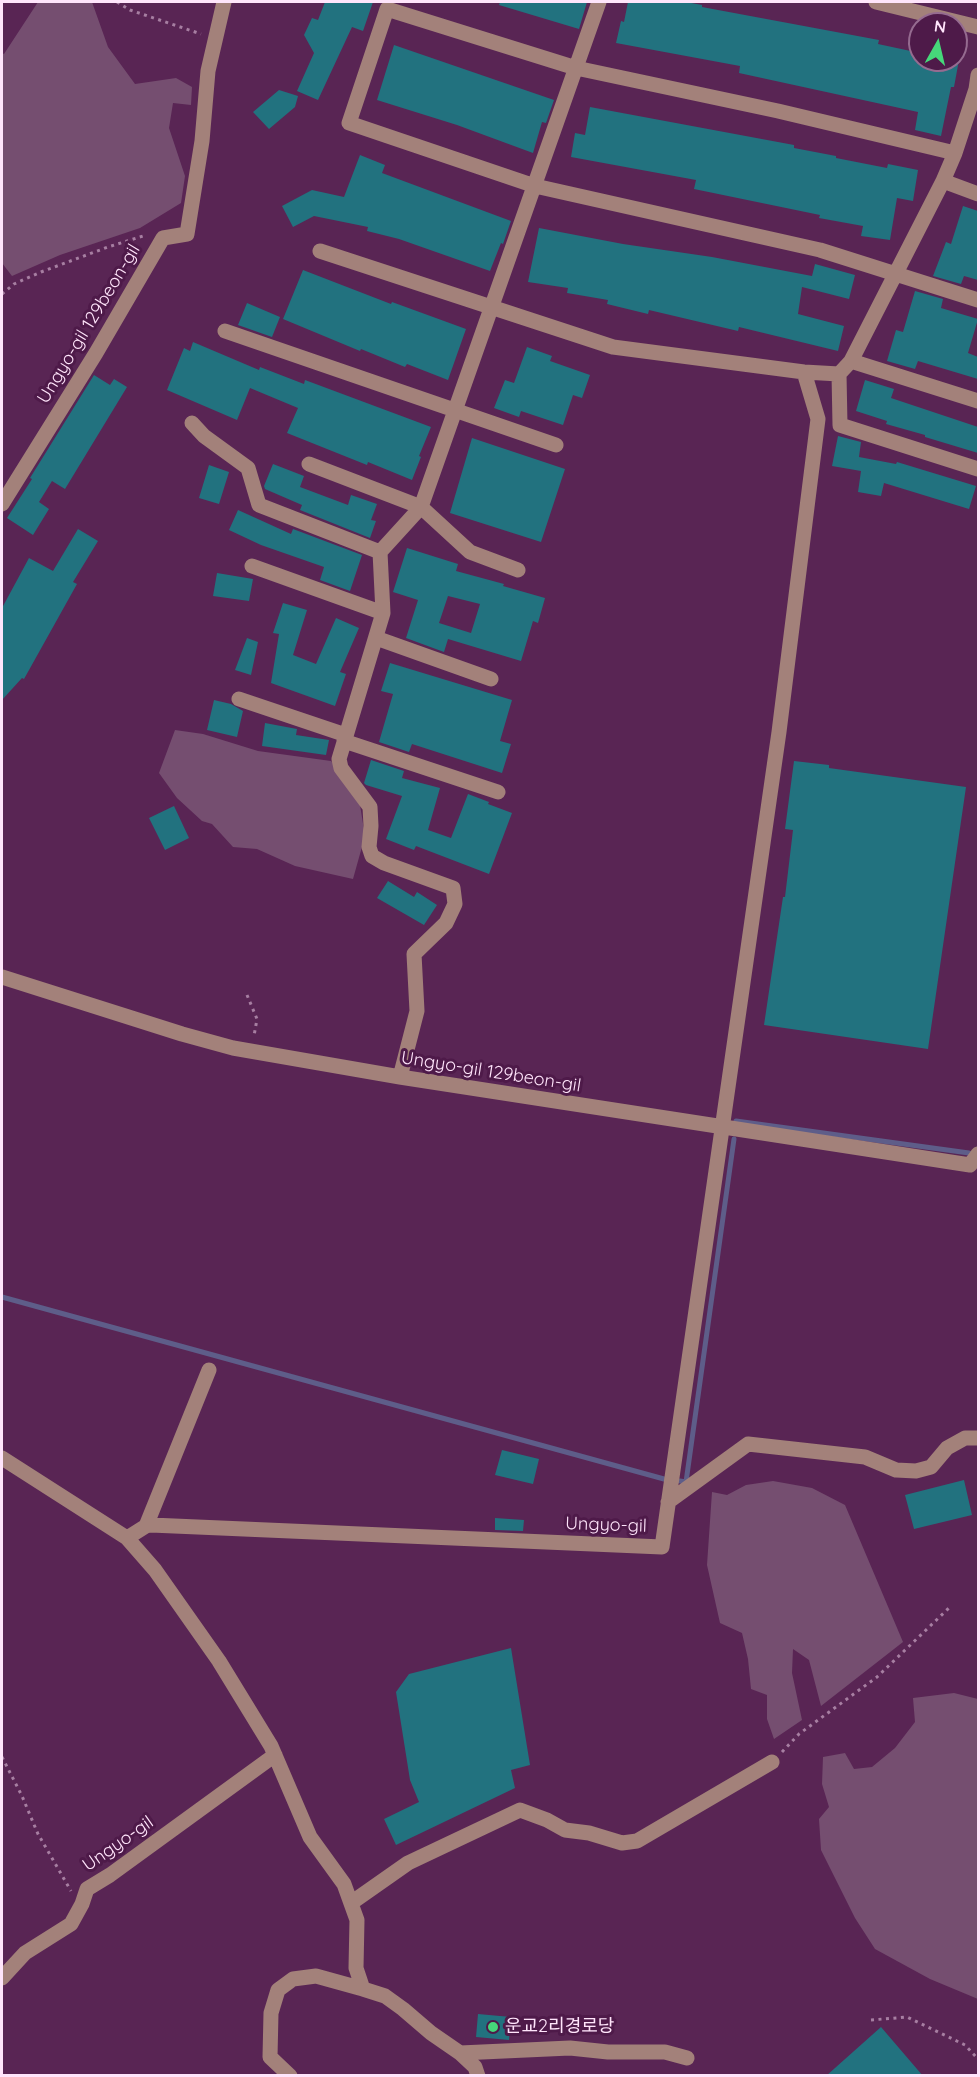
<!DOCTYPE html>
<html>
<head>
<meta charset="utf-8">
<style>
	body { margin:0 }
	#map { position:relative; width:980px; height:2077px; overflow:hidden; background:#592554; font-family:Quicksand,sans-serif }
	canvas { display:block }
	.frame { position:absolute; inset:0; border:3px solid #ffe5fb; pointer-events:none }
	.north { position:absolute; left:908px; top:12px; width:60px; height:60px; box-sizing:border-box; background:#4e1a49; border:2px solid #956b90; border-radius:50%; rotate:8deg; font-size:16px; font-weight:700; line-height:24px; text-align:center; color:#ffe5fb }
	.north::after { content:''; display:block; margin:auto; width:21px; height:27px; background:#46d77a; clip-path:polygon(50% 0,100% 100%,50% 72%,0 100%) }
</style>
</head>
<body>
<div id="map">
<canvas width="980" height="2077"></canvas>
<div class="frame"></div>
<div class="north">N</div>
</div>
<script>
const ctx = document.querySelector('canvas').getContext('2d');
ctx.lineJoin = 'round';
function paint(path, color) { ctx.fillStyle = color; ctx.fill(path, 'evenodd'); }
const toPath = rows => new Path2D(rows.map(r => 'M' + r).join(''));
function stroke(path, color, width, dash) { ctx.strokeStyle = color; ctx.lineWidth = width; ctx.lineCap = dash ? 'butt' : 'round'; ctx.setLineDash(dash || []); ctx.stroke(path); }
function drawText(font, color, halo, rows, align = 'center') {
  ctx.font = font + ' Quicksand,"Noto Sans KR",sans-serif'; ctx.lineWidth = 6; ctx.setLineDash([]); ctx.textBaseline = 'middle'; ctx.strokeStyle = halo; ctx.fillStyle = color; for (const [text, x, y, turn = 0] of rows) {
    ctx.save(); ctx.translate(x, y); ctx.rotate((+turn || 0) * Math.PI / 180); ctx.textAlign = isNaN(turn) ? turn : align; if (halo) ctx.strokeText(text, 0, 0); ctx.fillText(text, 0, 0); ctx.restore();
  }
}
const green = toPath([
	[38,2,92,2,108,47,135,84,176,78,192,87,191,105,173,103,169,128,185,176,181,203,140,228,60,255,12,276,2,263,2,53,4,54],
	[175,730,203,734,258,751,331,761,341,774,360,805,365,836,353,879,295,866,257,849,233,847,212,824,202,821,177,798,159,773],
	[773,1481,812,1488,845,1505,903,1642,821,1706,809,1660,793,1649,792,1673,802,1720,774,1739,767,1719,767,1695,751,1689,748,1659,742,1633,720,1623,707,1565,712,1492,727,1495,746,1485],
	[954,1693,978,1699,978,1999,930,1979,875,1949,855,1918,821,1850,819,1819,829,1807,822,1784,823,1757,845,1753,854,1769,872,1767,895,1748,915,1722,913,1698]
]);
const stream = toPath([
	[736,1124,736,1121,969,1153],
	[2,1297,664,1479],
	[680,1481,686,1482,734,1139]
]);
const building = toPath([
	[325,2,373,2,363,31,352,27,318,100,297,91,314,53,304,35,312,18,318,20],
	[500,2,587,2,579,29,499,5],
	[628,2,686,2,702,5,702,7,879,40,878,44,920,53,920,60,959,60,954,87,951,87,941,136,915,130,918,112,739,73,740,66,616,43,621,21,624,22],
	[394,45,554,100,546,123,542,122,533,153,457,125,377,100],
	[279,90,298,96,295,107,269,129,253,112],
	[590,107,794,145,794,148,836,156,836,158,887,168,888,164,918,170,913,201,897,198,890,240,861,236,863,226,819,218,820,215,694,189,696,180,571,157,575,133,585,135],
	[360,155,385,165,382,173,511,221,503,244,501,243,490,271,399,239,367,231,368,227,314,216,293,227,282,206,312,190,344,197],
	[963,206,978,211,978,280,964,276,961,284,933,276,946,242,951,244],
	[539,228,623,244,712,257,812,276,815,264,855,275,849,299,802,287,798,314,844,326,838,351,739,327,738,331,649,310,648,314,607,304,608,300,567,293,568,288,528,282],
	[303,270,391,304,392,302,466,329,448,380,407,364,405,367,361,349,360,351,283,319],
	[915,291,943,299,941,308,978,319,968,353,978,357,978,379,918,361,915,369,887,361,896,330,903,332],
	[247,303,280,317,272,337,238,325],
	[193,342,259,370,260,367,304,384,305,380,431,427,419,456,421,457,412,480,368,462,367,465,287,433,298,408,250,388,237,420,167,390,184,348,190,351],
	[527,347,552,356,550,361,590,375,582,398,573,395,563,425,521,411,519,417,494,408,505,380,514,383],
	[94,375,110,385,114,379,127,387,65,489,52,481,39,502,49,509,33,535,7,518,32,479,30,478],
	[865,380,894,389,891,398,978,427,978,453,925,437,925,435,886,424,887,421,856,411],
	[838,436,861,442,859,457,896,464,897,462,976,486,969,509,884,483,881,496,858,492,861,471,832,466],
	[472,438,565,469,541,542,450,513],
	[273,464,304,476,300,487,348,505,351,495,377,504,371,520,376,521,370,538,300,510,302,505,265,489,264,486],
	[209,465,229,472,219,504,199,498],
	[238,510,291,534,293,529,362,555,350,591,320,580,324,567,261,545,229,530],
	[78,529,98,541,73,582,77,584,24,679,22,678,2,700,2,608,29,558,53,571],
	[407,548,458,564,456,571,504,584,503,586,545,598,538,623,533,621,521,661,448,639,444,652,406,638,418,600,393,592],
	[448,596,480,604,471,633,439,623],
	[217,573,253,579,249,601,213,596],
	[283,603,307,610,293,655,316,664,336,618,359,628,340,672,346,674,335,706,271,683,279,634,273,633],
	[247,638,258,642,251,675,235,670],
	[390,663,512,700,500,741,511,744,502,773,412,744,409,752,379,742,393,694,381,691],
	[214,700,231,704,243,711,237,737,207,730],
	[265,723,297,729,296,735,329,740,326,755,262,746],
	[371,760,404,771,402,778,440,788,428,830,451,838,468,794,489,802,488,804,512,813,489,874,416,846,414,850,386,839,402,796,366,785,364,783],
	[794,761,829,765,829,768,966,787,928,1049,764,1025,783,897,785,897,793,830,785,829],
	[174,806,189,838,165,850,149,818],
	[388,881,414,897,417,892,437,905,424,925,377,898],
	[502,1450,539,1459,533,1484,495,1475],
	[964,1480,972,1515,914,1529,905,1495],
	[495,1518,524,1520,523,1531,495,1530],
	[511,1648,530,1765,511,1770,515,1788,396,1845,384,1819,419,1802,410,1780,396,1692,409,1674],
	[478,2014,511,2017,509,2040,476,2037],
	[881,2027,923,2076,826,2076]
]);
const path = toPath([
	[117,2,130,10,201,34],
	[2,294,14,284,41,272,108,247,146,235],
	[247,995,257,1019,254,1036],
	[782,1752,799,1734,877,1677,951,1606],
	[2,1757,22,1796,38,1834,71,1891],
	[871,2020,907,2017,965,2045,978,2059]
]);
const minor = toPath([
	[876,2,978,27],
	[955,153,778,111,576,68,387,9,349,123,535,186,820,250,978,300],
	[943,181,978,194],
	[320,251,613,347,804,372,839,374,851,361,943,181,955,153,976,89,978,75],
	[225,331,556,445],
	[851,361,978,401],
	[839,374,840,425,978,469],
	[192,423,204,436,248,468,259,505,380,552],
	[309,464,421,507,470,552,518,570],
	[2,504,96,353,163,238,187,234,202,141,208,71,224,2],
	[252,566,383,613],
	[376,638,491,679],
	[239,699,346,735],
	[344,741,498,792],
	[2,977,182,1034,233,1048,400,1077,970,1165,978,1154],
	[400,1077,417,1011,414,954,446,923,455,904,453,888,384,863,372,856,369,847,371,826,370,807,341,768,339,759,383,613,380,552,421,507,599,2],
	[2,1458,127,1538,155,1570,219,1661,271,1746,310,1837,344,1884,357,1920,356,1968,363,1989,385,1996,403,2009,431,2033,460,2053,475,2067,478,2076],
	[668,1502,748,1444,865,1457,896,1470,916,1471,931,1467,947,1448,965,1438,978,1438],
	[146,1526,209,1370],
	[127,1538,146,1526,151,1525,662,1547,779,732,818,419,804,372],
	[351,1903,408,1863,520,1810,547,1820,565,1830,589,1833,622,1843,637,1841,772,1762],
	[2,1978,25,1953,71,1924,82,1904,87,1889,110,1875,275,1755],
	[460,2053,570,2048,608,2052,665,2052,687,2058],
	[290,2076,270,2057,271,2013,278,1990,293,1979,316,1976,363,1989]
]);
const markers = [
	[493,2027,6,"#46d77a"]
];
const streetNames = [
	["Ungyo-gil 129beon-gil",89,324,-59],
	["Ungyo-gil 129beon-gil",491,1072,9],
	["Ungyo-gil",606,1525,2],
	["Ungyo-gil",118,1844,-35]
];
const poiNames = [
	["운교2리경로당",505,2027]
];
paint(green, '#754e70');
stroke(stream, '#5e5d89', 5);
paint(building, '#22727f');
stroke(path, '#a77fa2', 3, [3, 4.5]);
stroke(minor, '#a3817a', 15);
for (const [x, y, r, color] of markers) { const dot = new Path2D(); dot.arc(x, y, r, 0, 2 * Math.PI); ctx.fillStyle = color; ctx.fill(dot); stroke(dot, '#4e1a49', 2); }
drawText('18px', '#ffe5fb', '#4e1a49', streetNames);
drawText('18px', '#ffe5fb', '#4e1a49', poiNames, 'left');
</script>
</body>
</html>
